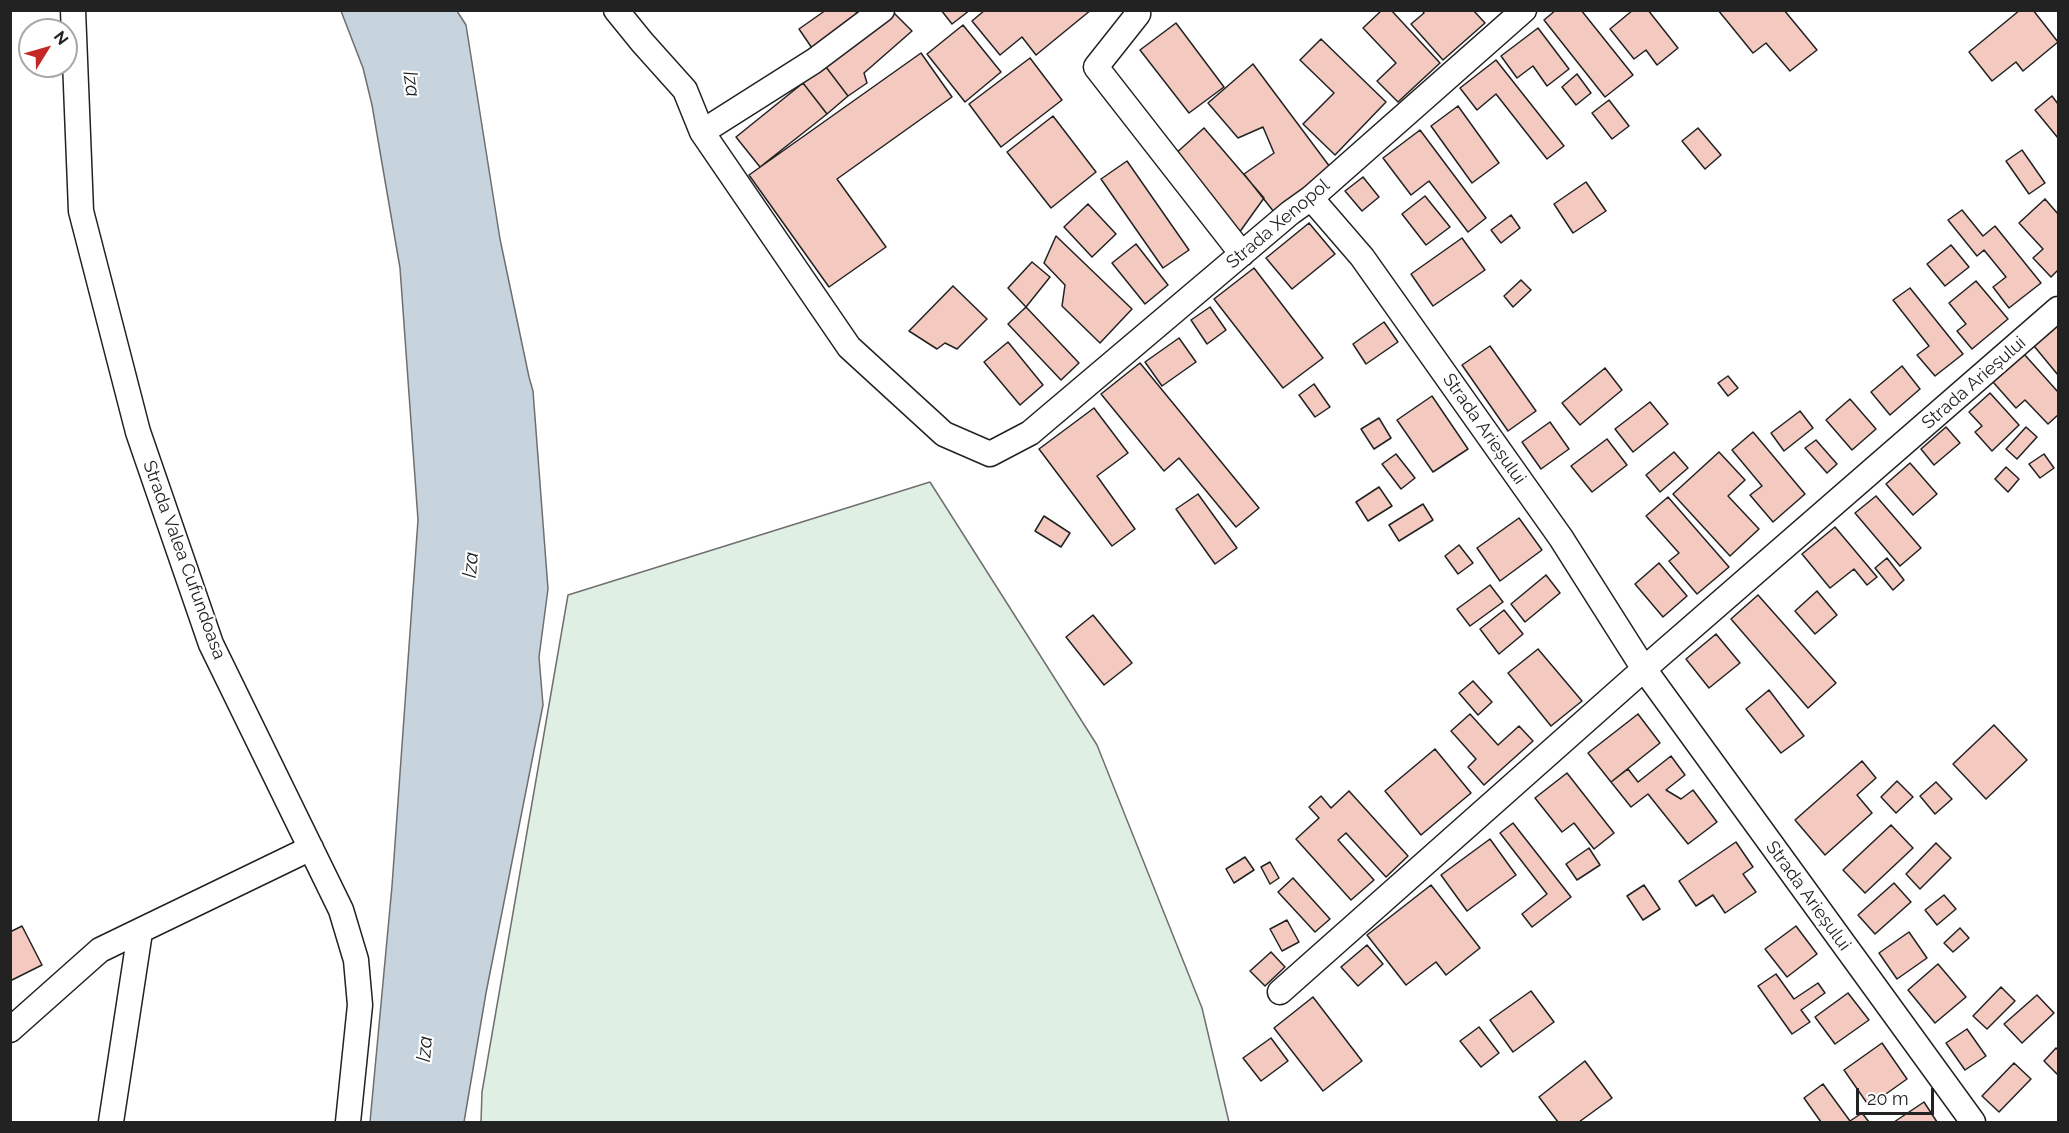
<!DOCTYPE html>
<html>
<head>
<meta charset="utf-8">
<style>
	body { margin:0 }
	#map { position:relative; width:2069px; height:1133px; overflow:hidden; background:#fff; font-family:Raleway,sans-serif }
	canvas { display:block }
	.frame { position:absolute; inset:0; border:12px solid #222; pointer-events:none }
	.north { position:absolute; left:18px; top:18px; width:60px; height:60px; box-sizing:border-box; background:#fff; border:2px solid #a7a7a7; border-radius:50%; rotate:53deg; font-size:16px; font-weight:700; line-height:24px; text-align:center; color:#222 }
	.north::after { content:''; display:block; margin:auto; width:21px; height:27px; background:#c62828; clip-path:polygon(50% 0,100% 100%,50% 72%,0 100%) }
	.scale { position:absolute; left:1856px; top:1088px; width:78px; height:27px; box-sizing:border-box; border:3px solid #222; border-top:0; padding-left:8px; font-size:18px; line-height:21px; white-space:nowrap; color:#222; -webkit-text-stroke:4px #fff; paint-order:stroke }
</style>
</head>
<body>
<div id="map">
<canvas width="2069" height="1133"></canvas>
<div class="frame"></div>
<div class="north">N</div>
<div class="scale">20 m</div>
</div>
<script>
const ctx = document.querySelector('canvas').getContext('2d');
ctx.lineJoin = 'round';
function paint(path, color) { ctx.fillStyle = color; ctx.fill(path, 'evenodd'); }
const toPath = rows => new Path2D(rows.map(r => 'M' + r).join(''));
function stroke(path, color, width, dash) { ctx.strokeStyle = color; ctx.lineWidth = width; ctx.lineCap = dash ? 'butt' : 'round'; ctx.setLineDash(dash || []); ctx.stroke(path); }
function drawText(font, color, halo, rows, align = 'center') {
  ctx.font = font + ' Raleway,sans-serif'; ctx.lineWidth = 4.5; ctx.setLineDash([]); ctx.textBaseline = 'middle'; ctx.strokeStyle = halo; ctx.fillStyle = color; for (const [text, x, y, turn = 0] of rows) {
    ctx.save(); ctx.translate(x, y); ctx.rotate((+turn || 0) * Math.PI / 180); ctx.textAlign = isNaN(turn) ? turn : align; if (halo) ctx.strokeText(text, 0, 0); ctx.fillText(text, 0, 0); ctx.restore();
  }
}
const green = toPath([
	[930,482,1097,745,1202,1008,1229,1122,481,1122,482,1092,568,595,930,482]
]);
const water = toPath([
	[341,11,457,11,466,25,500,239,529,377,533,391,548,589,539,657,543,705,486,993,464,1122,370,1122,392,886,418,520,400,268,372,105,363,68,341,11]
]);
const building = toPath([
	[826,10,855,10,861,19,814,51,799,29,826,10],
	[891,10,912,31,864,73,867,83,848,96,826,67,891,10],
	[941,10,970,10,952,24,941,10],
	[985,10,1091,10,1036,55,1022,37,1000,55,972,21,985,10],
	[1382,10,1391,10,1440,63,1398,102,1377,81,1396,63,1363,28,1382,10],
	[1422,10,1473,10,1485,23,1443,60,1411,24,1424,13,1422,10],
	[1556,10,1581,10,1633,75,1605,97,1544,20,1556,10],
	[1633,10,1648,10,1678,48,1657,65,1646,50,1634,59,1610,29,1633,10],
	[1718,10,1784,10,1817,50,1790,71,1766,43,1753,53,1718,10],
	[2020,10,2033,10,2058,42,2023,71,2016,62,1992,81,1969,52,2020,10],
	[1176,23,1224,87,1189,113,1140,50,1176,23],
	[963,25,1001,72,965,102,927,54,963,25],
	[1538,28,1569,69,1547,86,1533,66,1517,78,1501,56,1538,28],
	[1321,39,1386,102,1335,155,1303,124,1334,93,1300,60,1321,39],
	[921,53,952,97,837,179,886,247,829,287,749,175,921,53],
	[1030,58,1062,100,1001,147,969,104,1030,58],
	[1496,60,1564,146,1547,159,1496,94,1477,110,1460,88,1496,60],
	[1253,64,1330,167,1274,212,1244,174,1274,153,1263,127,1238,138,1208,103,1253,64],
	[826,67,848,96,827,114,803,83,826,67],
	[1577,74,1591,93,1576,105,1562,87,1577,74],
	[803,83,827,114,760,167,736,137,803,83],
	[2052,96,2058,104,2058,138,2035,110,2052,96],
	[1609,100,1629,126,1612,139,1592,113,1609,100],
	[1458,106,1499,163,1472,183,1431,126,1458,106],
	[1053,116,1096,172,1051,208,1007,152,1053,116],
	[1204,128,1264,198,1239,233,1174,155,1204,128],
	[1698,128,1721,155,1705,169,1682,141,1698,128],
	[1420,130,1486,218,1468,232,1429,181,1411,195,1383,158,1420,130],
	[2022,150,2045,183,2029,194,2006,161,2022,150],
	[1127,161,1189,250,1163,268,1101,179,1127,161],
	[1363,177,1379,197,1362,211,1345,191,1363,177],
	[1586,182,1606,211,1573,233,1554,204,1586,182],
	[1425,196,1450,227,1426,245,1402,214,1425,196],
	[2045,199,2058,214,2058,270,2051,277,2033,258,2043,249,2019,223,2045,199],
	[1088,204,1116,234,1092,257,1064,227,1088,204],
	[1962,210,1983,236,1995,226,2041,283,2009,308,1993,287,2006,277,1984,250,1977,256,1948,220,1962,210],
	[1511,215,1520,228,1501,243,1491,230,1511,215],
	[1309,223,1335,254,1292,289,1266,258,1309,223],
	[1056,236,1132,309,1100,343,1062,306,1065,285,1044,263,1056,236],
	[1462,238,1485,270,1433,306,1411,274,1462,238],
	[1136,244,1168,285,1145,304,1112,263,1136,244],
	[1951,245,1969,267,1945,286,1927,264,1951,245],
	[1032,262,1050,277,1026,307,1008,288,1032,262],
	[1254,268,1323,358,1283,388,1214,299,1254,268],
	[1521,280,1531,290,1513,307,1504,296,1521,280],
	[1976,281,2008,319,1972,349,1957,331,1966,324,1949,303,1976,281],
	[953,286,987,319,957,349,945,343,937,349,909,331,953,286],
	[1910,288,1963,354,1935,376,1917,355,1929,346,1893,300,1910,288],
	[1026,307,1079,363,1061,380,1008,324,1026,307],
	[1210,307,1226,330,1207,344,1191,320,1210,307],
	[1384,322,1398,342,1366,364,1353,344,1384,322],
	[2058,325,2058,375,2034,346,2058,325],
	[1179,338,1196,362,1162,386,1145,362,1179,338],
	[1008,342,1043,385,1020,405,984,362,1008,342],
	[1490,346,1536,411,1508,431,1462,365,1490,346],
	[2024,354,2058,392,2058,415,2048,424,2025,400,2016,408,1993,382,2024,354],
	[1140,363,1259,508,1236,527,1179,458,1164,471,1101,394,1140,363],
	[1902,366,1920,389,1890,415,1871,392,1902,366],
	[1605,368,1622,390,1580,425,1562,403,1605,368],
	[1728,376,1738,388,1728,396,1718,383,1728,376],
	[1314,384,1330,407,1315,417,1299,395,1314,384],
	[1990,393,2019,425,1992,451,1975,432,1982,426,1969,412,1990,393],
	[1432,396,1468,449,1433,472,1397,420,1432,396],
	[1850,399,1876,429,1852,450,1826,420,1850,399],
	[1650,402,1668,424,1633,452,1615,429,1650,402],
	[1094,408,1128,453,1097,476,1135,529,1112,546,1039,449,1094,408],
	[1800,411,1813,428,1784,451,1771,433,1800,411],
	[1379,418,1391,438,1374,449,1361,429,1379,418],
	[1550,422,1569,449,1541,469,1522,442,1550,422],
	[1946,427,1960,443,1934,465,1921,449,1946,427],
	[2026,427,2037,437,2017,459,2006,449,2026,427],
	[1753,432,1805,494,1773,522,1750,495,1762,486,1732,450,1753,432],
	[1607,439,1627,465,1592,492,1571,466,1607,439],
	[1816,440,1837,464,1827,473,1805,448,1816,440],
	[1674,452,1688,468,1660,492,1646,475,1674,452],
	[1719,452,1745,480,1728,496,1759,529,1730,556,1673,494,1719,452],
	[1396,454,1415,478,1401,489,1382,464,1396,454],
	[2044,454,2054,468,2040,478,2029,464,2044,454],
	[1910,463,1937,494,1913,515,1886,484,1910,463],
	[2006,467,2019,479,2008,492,1995,479,2006,467],
	[1379,487,1392,506,1368,521,1356,502,1379,487],
	[1198,494,1237,548,1215,564,1176,509,1198,494],
	[1876,496,1921,548,1900,566,1855,513,1876,496],
	[1668,497,1729,567,1697,594,1669,561,1679,553,1646,516,1668,497],
	[1423,504,1433,520,1399,541,1389,525,1423,504],
	[1044,516,1070,533,1061,547,1035,531,1044,516],
	[1519,518,1542,550,1500,581,1477,548,1519,518],
	[1835,527,1877,577,1867,585,1854,569,1830,588,1802,554,1835,527],
	[1459,545,1473,563,1458,574,1445,556,1459,545],
	[1887,558,1904,580,1893,590,1875,568,1887,558],
	[1659,563,1687,596,1663,617,1635,584,1659,563],
	[1546,575,1560,593,1525,622,1511,604,1546,575],
	[1490,585,1503,602,1470,626,1457,609,1490,585],
	[1817,591,1837,615,1815,634,1795,611,1817,591],
	[1758,595,1836,683,1808,708,1731,619,1758,595],
	[1504,610,1523,634,1499,654,1480,629,1504,610],
	[1093,615,1132,663,1104,685,1066,637,1093,615],
	[1716,634,1740,663,1709,688,1686,659,1716,634],
	[1538,649,1582,701,1551,726,1508,673,1538,649],
	[1473,681,1492,702,1478,715,1459,693,1473,681],
	[1769,690,1804,736,1781,753,1746,709,1769,690],
	[1470,714,1498,745,1519,726,1533,741,1484,785,1468,767,1476,759,1451,731,1470,714],
	[1638,714,1660,743,1611,782,1588,753,1638,714],
	[1994,725,2027,760,1986,799,1953,764,1994,725],
	[1435,749,1471,793,1421,835,1385,791,1435,749],
	[1671,756,1685,775,1666,790,1681,799,1693,790,1717,822,1688,844,1648,794,1631,807,1611,782,1628,769,1638,782,1671,756],
	[1862,761,1876,778,1857,795,1872,813,1825,855,1795,820,1862,761],
	[1567,773,1614,833,1594,849,1574,823,1562,832,1535,798,1567,773],
	[1897,781,1913,797,1896,813,1881,797,1897,781],
	[1936,782,1952,799,1935,814,1920,796,1936,782],
	[1349,791,1408,856,1386,877,1346,833,1338,840,1374,880,1351,900,1296,839,1319,818,1309,807,1321,796,1331,808,1349,791],
	[1513,823,1571,897,1532,927,1522,914,1547,894,1500,833,1513,823],
	[1891,825,1913,848,1865,893,1843,870,1891,825],
	[1490,839,1516,875,1467,911,1441,875,1490,839],
	[1736,842,1753,867,1743,874,1756,892,1725,913,1713,895,1696,906,1679,881,1736,842],
	[1936,843,1951,858,1920,889,1906,874,1936,843],
	[1589,848,1600,865,1577,880,1566,864,1589,848],
	[1245,857,1254,870,1234,883,1226,869,1245,857],
	[1270,862,1279,878,1270,884,1261,867,1270,862],
	[1293,878,1330,919,1315,932,1278,892,1293,878],
	[1894,883,1911,902,1875,934,1858,915,1894,883],
	[1431,885,1480,948,1446,975,1436,962,1406,985,1367,935,1431,885],
	[1644,885,1660,909,1643,920,1627,896,1644,885],
	[1944,895,1956,909,1937,925,1925,910,1944,895],
	[1287,920,1299,942,1282,951,1270,929,1287,920],
	[22,926,42,965,10,981,10,932,22,926],
	[1796,926,1817,954,1787,977,1765,949,1796,926],
	[1960,928,1969,938,1953,952,1944,943,1960,928],
	[1909,932,1927,958,1897,979,1879,953,1909,932],
	[1367,945,1383,964,1358,986,1341,967,1367,945],
	[1271,952,1285,967,1265,986,1250,971,1271,952],
	[1938,964,1966,997,1935,1023,1908,990,1938,964],
	[1776,974,1794,999,1818,983,1825,993,1801,1010,1810,1022,1792,1034,1758,986,1776,974],
	[2001,987,2015,1001,1987,1029,1973,1016,2001,987],
	[1531,991,1554,1022,1513,1052,1490,1020,1531,991],
	[1848,993,1869,1020,1835,1044,1815,1017,1848,993],
	[2037,995,2054,1013,2022,1043,2004,1024,2037,995],
	[1313,997,1362,1061,1323,1091,1274,1028,1313,997],
	[1479,1027,1499,1053,1481,1067,1460,1041,1479,1027],
	[1967,1029,1986,1056,1965,1070,1946,1043,1967,1029],
	[1271,1038,1288,1061,1261,1081,1243,1058,1271,1038],
	[1882,1043,1907,1079,1869,1106,1844,1070,1882,1043],
	[2056,1048,2058,1050,2058,1075,2044,1061,2056,1048],
	[1585,1061,1612,1098,1579,1122,1558,1122,1539,1097,1585,1061],
	[2014,1063,2031,1079,1999,1112,1982,1096,2014,1063],
	[1823,1084,1850,1121,1862,1113,1869,1122,1821,1122,1804,1098,1823,1084],
	[1924,1102,1937,1122,1894,1122,1924,1102]
]);
const minor = toPath([
	[73,10,81,211,138,432,211,644,341,910,356,960,360,1005,348,1122],
	[616,10,642,42,685,90,702,132,849,347,944,434,990,454,1030,433,1290,213,1311,198,1524,10],
	[1136,10,1138,14,1096,67,1242,254],
	[702,132,814,61,882,10],
	[1311,198,1362,257,1561,538,1644,669,1973,1122],
	[1280,992,1644,669,2058,309],
	[10,1030,100,950,311,848],
	[111,1122,140,932]
]);
const streetNames = [
	["Strada Xenopol",1278,224,-40],
	["Strada Arieșului",1974,383,-41],
	["Strada Arieșului",1484,429,55],
	["Strada Valea Cufundoasa",184,560,70],
	["Strada Arieșului",1808,896,54]
];
const waterNames = [
	["Iza",411,84,82],
	["Iza",471,565,-85],
	["Iza",425,1049,-85]
];
paint(green, '#e0efe3');
stroke(green, '#6f6f6f', 1.5);
paint(water, '#c7d3dd');
stroke(water, '#6f6f6f', 1.5);
paint(building, '#f3c9c0');
stroke(building, '#222', 1.5);
stroke(minor, '#222', 27);
stroke(minor, '#fff', 24);
drawText('18px', '#222', '#fff', streetNames);
drawText('italic 20px', '#222', '#fff', waterNames);
</script>
</body>
</html>
